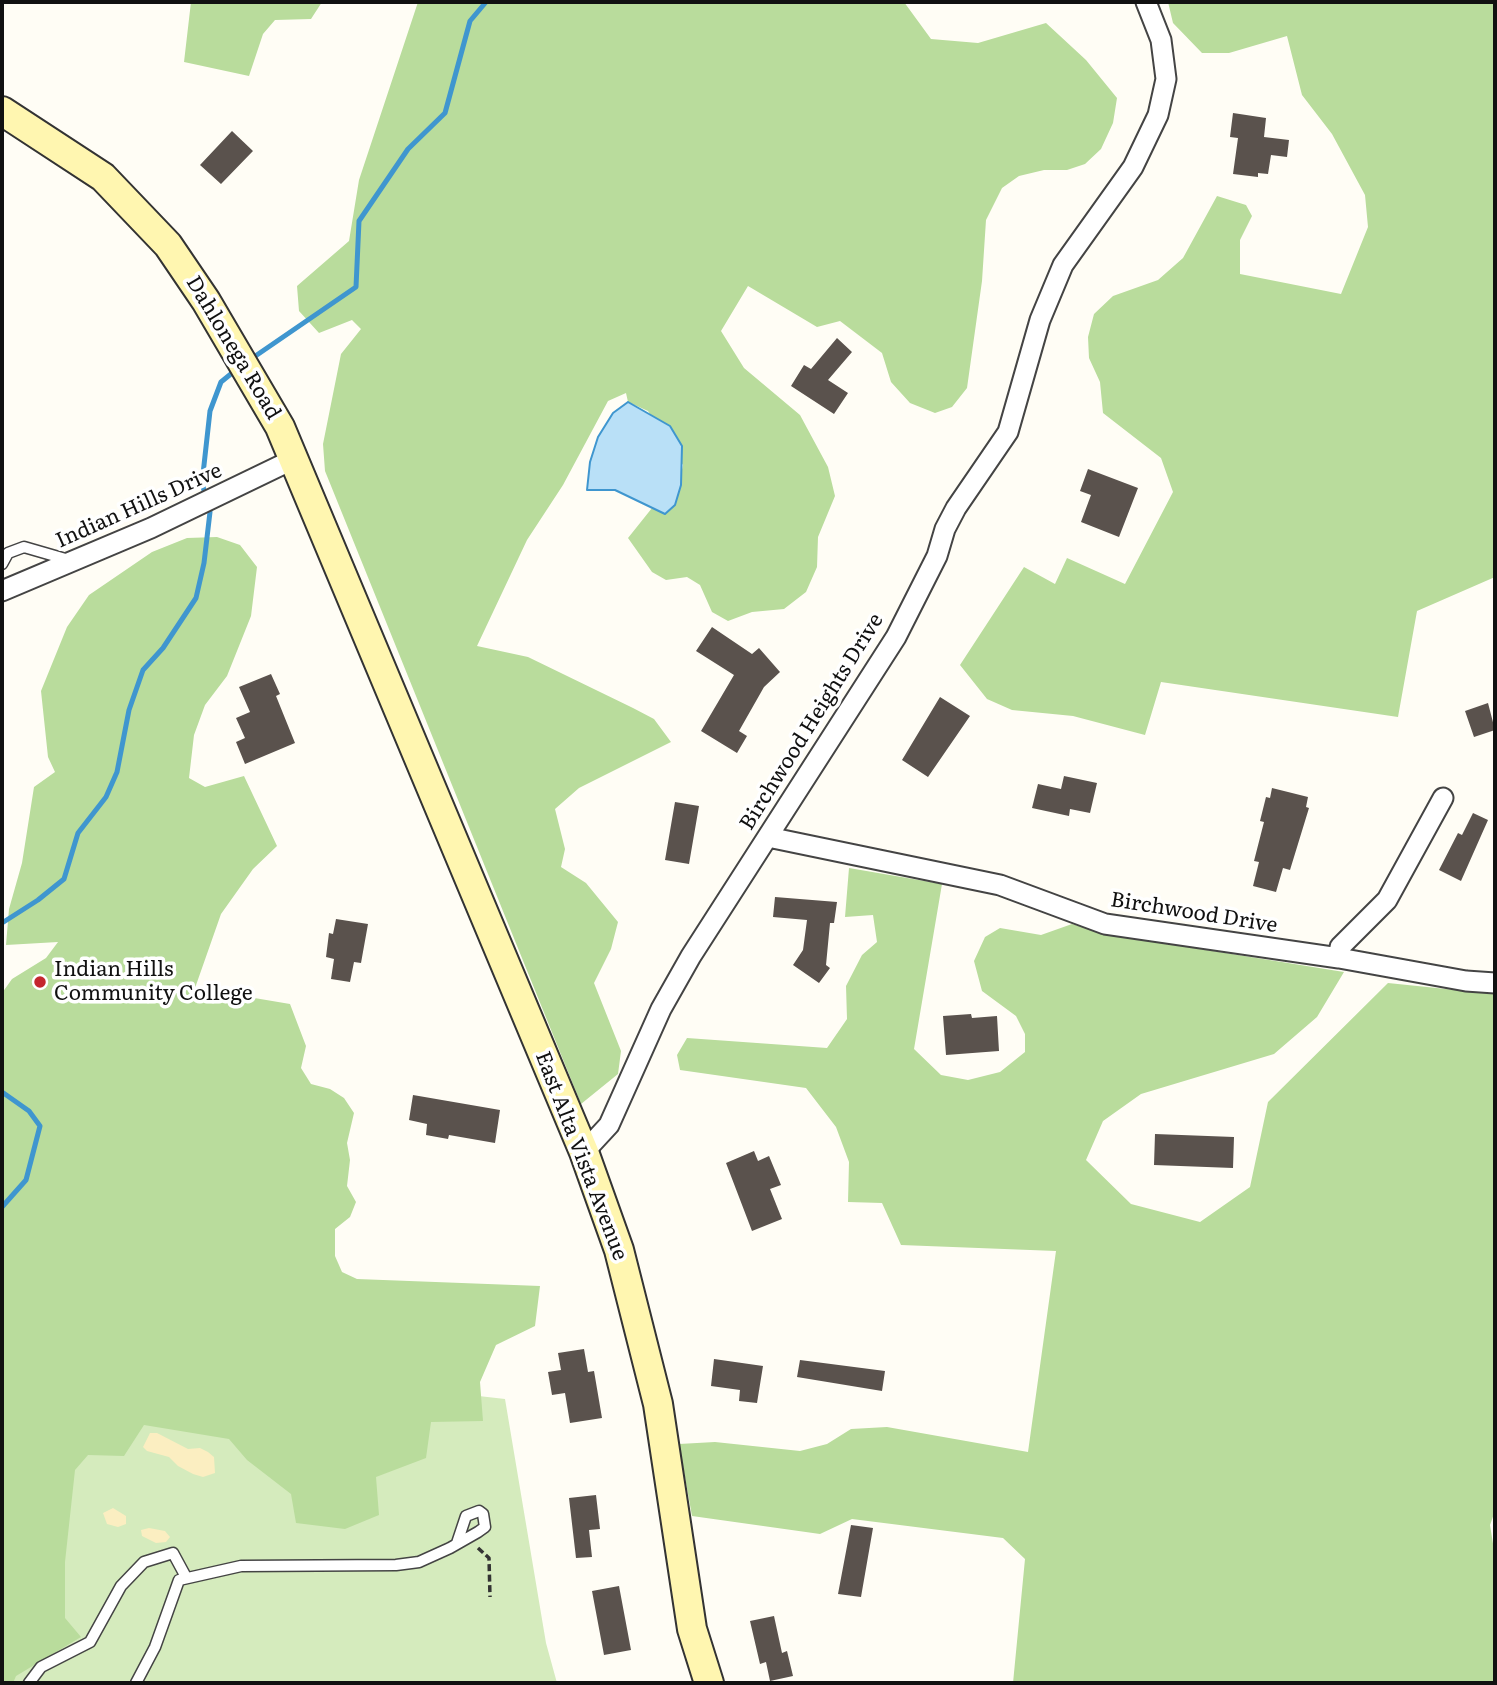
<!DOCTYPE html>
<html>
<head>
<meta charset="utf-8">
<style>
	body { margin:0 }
	#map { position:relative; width:1497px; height:1685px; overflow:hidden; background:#fffdf5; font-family:Literata,serif }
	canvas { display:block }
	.frame { position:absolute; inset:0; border:4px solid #111; pointer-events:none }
</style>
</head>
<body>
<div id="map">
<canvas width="1497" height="1685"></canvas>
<div class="frame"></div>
</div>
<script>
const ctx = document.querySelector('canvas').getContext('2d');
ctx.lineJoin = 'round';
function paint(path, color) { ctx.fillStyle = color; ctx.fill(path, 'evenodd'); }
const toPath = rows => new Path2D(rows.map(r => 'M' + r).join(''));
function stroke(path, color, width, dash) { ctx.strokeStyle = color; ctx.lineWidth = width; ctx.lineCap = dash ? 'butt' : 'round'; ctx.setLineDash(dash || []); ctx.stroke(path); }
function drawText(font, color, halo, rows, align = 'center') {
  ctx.font = font + ' Literata,serif'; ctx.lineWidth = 7; ctx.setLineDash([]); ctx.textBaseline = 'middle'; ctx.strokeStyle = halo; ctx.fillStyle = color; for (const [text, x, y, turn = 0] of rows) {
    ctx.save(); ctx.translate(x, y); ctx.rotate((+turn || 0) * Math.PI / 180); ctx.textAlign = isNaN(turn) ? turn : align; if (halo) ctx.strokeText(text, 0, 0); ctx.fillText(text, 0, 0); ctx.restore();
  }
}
const green = toPath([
	[30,1345,505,1399,546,1643,557,1683,2,1683]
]);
const forest = toPath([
	[191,2,322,2,311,19,275,20,263,34,249,76,184,62],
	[418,2,904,2,931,39,978,43,1046,23,1086,60,1117,98,1113,123,1101,149,1085,164,1067,170,1044,170,1019,176,1002,188,986,220,982,281,967,388,952,407,935,413,910,403,891,382,882,353,840,321,817,327,748,286,721,331,744,368,800,415,828,467,835,496,818,537,817,567,806,592,784,609,752,612,728,621,712,612,700,585,687,577,666,580,652,572,628,538,652,508,665,514,675,504,683,465,648,411,628,402,626,393,608,401,563,485,527,540,477,646,528,657,633,708,654,719,671,742,579,788,555,809,565,849,561,867,586,883,618,922,611,949,594,983,621,1051,618,1074,581,1104,325,471,323,444,341,354,361,329,352,320,319,333,299,311,297,286,349,241,359,180],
	[1168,2,1495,2,1495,577,1417,611,1398,717,1161,682,1145,735,1073,716,1012,710,987,699,960,665,1024,567,1055,584,1067,558,1125,584,1173,492,1161,458,1103,413,1100,382,1089,358,1088,337,1094,314,1113,296,1158,280,1183,258,1217,196,1246,205,1252,216,1240,240,1240,274,1341,294,1368,227,1365,195,1332,134,1302,95,1287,36,1229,53,1202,53,1173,23],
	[217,537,240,545,257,567,251,616,227,676,205,705,194,735,189,778,205,787,244,776,277,846,253,869,221,914,195,988,290,1004,306,1046,301,1068,311,1084,330,1089,344,1098,354,1113,347,1143,350,1160,347,1186,356,1202,350,1217,335,1229,335,1256,342,1272,357,1279,540,1286,535,1326,496,1345,480,1382,483,1421,431,1422,426,1458,376,1477,379,1515,345,1529,296,1523,291,1494,247,1460,229,1439,144,1425,124,1456,88,1455,75,1470,65,1562,65,1618,81,1637,16,1676,13,1683,2,1683,2,993,12,979,46,958,58,942,6,945,9,909,22,863,34,787,55,772,48,757,41,691,67,627,89,595,152,552,187,538],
	[849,868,942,884,914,1049,941,1075,968,1080,1000,1072,1025,1052,1025,1034,1016,1016,982,991,974,961,985,937,1000,928,1041,935,1072,924,1101,933,1344,972,1317,1017,1274,1054,1141,1094,1103,1121,1086,1160,1131,1204,1200,1222,1250,1187,1268,1102,1388,983,1495,994,1495,1511,1490,1525,1495,1556,1495,1683,1013,1683,1025,1559,1003,1538,852,1519,820,1534,692,1516,679,1444,715,1442,800,1451,827,1444,851,1429,887,1427,1028,1452,1056,1251,901,1245,882,1203,848,1202,849,1162,836,1127,806,1088,680,1070,677,1055,687,1038,827,1048,847,1019,846,986,862,955,877,942,873,915,845,917]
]);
const sand = toPath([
	[150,1433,157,1433,188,1449,200,1448,208,1452,214,1457,215,1473,203,1477,193,1474,178,1466,169,1457,147,1451,143,1447],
	[113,1508,126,1516,126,1524,118,1527,107,1524,103,1513],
	[149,1528,165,1531,170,1537,166,1542,156,1543,142,1536,141,1530]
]);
const water = toPath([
	[628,402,670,426,682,446,681,485,675,505,665,514,615,490,587,490,590,462,598,437,613,413,628,402]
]);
const stream = toPath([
	[251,359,356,287,359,221,408,149,445,113,470,21,486,2],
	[2,923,38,900,64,879,78,833,106,797,117,772,129,710,143,670,163,648,196,598,204,563,210,512,202,483,210,411,221,382,237,369],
	[2,1092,29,1111,40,1126,26,1180,2,1207]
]);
const building = toPath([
	[1233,113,1266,118,1264,137,1289,140,1287,157,1271,155,1268,174,1258,173,1258,177,1233,174,1238,138,1230,137],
	[232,131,253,151,221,184,200,165],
	[837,338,852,352,828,380,848,393,834,414,791,386,804,365,811,369],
	[1088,469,1138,488,1119,537,1081,522,1091,495,1080,491],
	[712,627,752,654,759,648,780,672,764,687,739,731,747,736,737,753,701,731,734,675,696,651],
	[271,674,280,694,276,696,295,743,245,764,236,742,245,738,236,718,250,712,239,687],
	[940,697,970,716,928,777,902,760],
	[1488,703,1495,730,1474,737,1465,711],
	[1064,776,1097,783,1090,813,1070,809,1069,816,1032,808,1038,784,1061,789],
	[1272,788,1308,797,1306,807,1309,808,1290,870,1283,868,1276,892,1253,886,1259,862,1254,861,1264,822,1260,821,1266,797,1270,798],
	[675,802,699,806,689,864,665,860],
	[1473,813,1488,820,1461,881,1439,870,1458,833,1462,835],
	[775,897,837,902,834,923,830,923,826,965,830,968,819,983,793,965,803,950,807,920,773,917],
	[336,919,368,924,361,963,354,962,350,982,331,979,334,959,326,957,329,933,333,934],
	[971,1014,972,1018,997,1016,999,1051,946,1055,943,1016],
	[413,1095,500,1110,495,1143,449,1135,448,1139,426,1135,427,1124,409,1120],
	[1155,1134,1234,1137,1233,1168,1154,1165],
	[754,1151,758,1161,769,1156,781,1185,770,1189,782,1219,752,1231,726,1163],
	[584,1349,588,1372,594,1371,602,1418,570,1423,565,1393,552,1395,548,1372,561,1370,558,1353],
	[714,1359,763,1366,757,1403,739,1401,740,1390,711,1386],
	[800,1360,885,1371,882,1391,797,1377],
	[596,1495,600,1529,589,1530,592,1557,576,1558,569,1498],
	[851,1525,873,1528,861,1597,838,1594],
	[619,1586,631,1650,604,1655,592,1591],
	[774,1616,782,1653,787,1651,793,1676,770,1681,766,1662,760,1664,750,1621]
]);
const path = toPath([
	[478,1548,489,1558,490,1597]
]);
const service = toPath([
	[2,564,8,553,24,547,69,560],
	[29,1683,41,1667,90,1642,121,1586,144,1562,173,1553,186,1577],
	[136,1683,155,1647,179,1580,241,1566,396,1565,419,1562,450,1548,478,1532,485,1527,483,1514,479,1511,466,1516,457,1543]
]);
const minor = toPath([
	[2,591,151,528,294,459],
	[768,837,1000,885,1105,924,1339,958,1466,981,1495,983],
	[1339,958,1340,947,1387,900,1443,798],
	[584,1152,609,1125,661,1009,691,956,896,637,937,556,945,529,956,508,1008,432,1040,320,1063,265,1133,167,1158,115,1166,79,1161,40,1146,2]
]);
const secondary = toPath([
	[2,111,103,177,168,245,206,301,280,427,584,1152,619,1250,658,1404,692,1629,709,1683]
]);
const markers = [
	[40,982,7,"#c4262e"]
];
const streetNames = [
	["Dahlonega Road",233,348,59],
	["Indian Hills Drive",139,506,-24],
	["Birchwood Heights Drive",812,722,-58],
	["Birchwood Drive",1194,913,9],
	["East Alta Vista Avenue",581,1156,69]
];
const poiNames = [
	["Indian Hills",54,970],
	["Community College",54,994]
];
paint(green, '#d5ebbd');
paint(forest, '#b9dc9c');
paint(sand, '#fbeec1');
paint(water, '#b9e0f7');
stroke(water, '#3f96cf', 2);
stroke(stream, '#3f96cf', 5);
paint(building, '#5a524d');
stroke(service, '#444', 13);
stroke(minor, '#444', 23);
stroke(secondary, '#333', 32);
stroke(path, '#333', 3.5, [7, 3.5]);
stroke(service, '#fff', 10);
stroke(minor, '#fff', 19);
stroke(secondary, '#fff6b0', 28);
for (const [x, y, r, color] of markers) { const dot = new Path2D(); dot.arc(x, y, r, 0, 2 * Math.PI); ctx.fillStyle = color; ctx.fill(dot); stroke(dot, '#fff', 2.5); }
drawText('21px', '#111', '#fff', streetNames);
drawText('21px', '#111', '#fff', poiNames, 'left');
</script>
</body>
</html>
